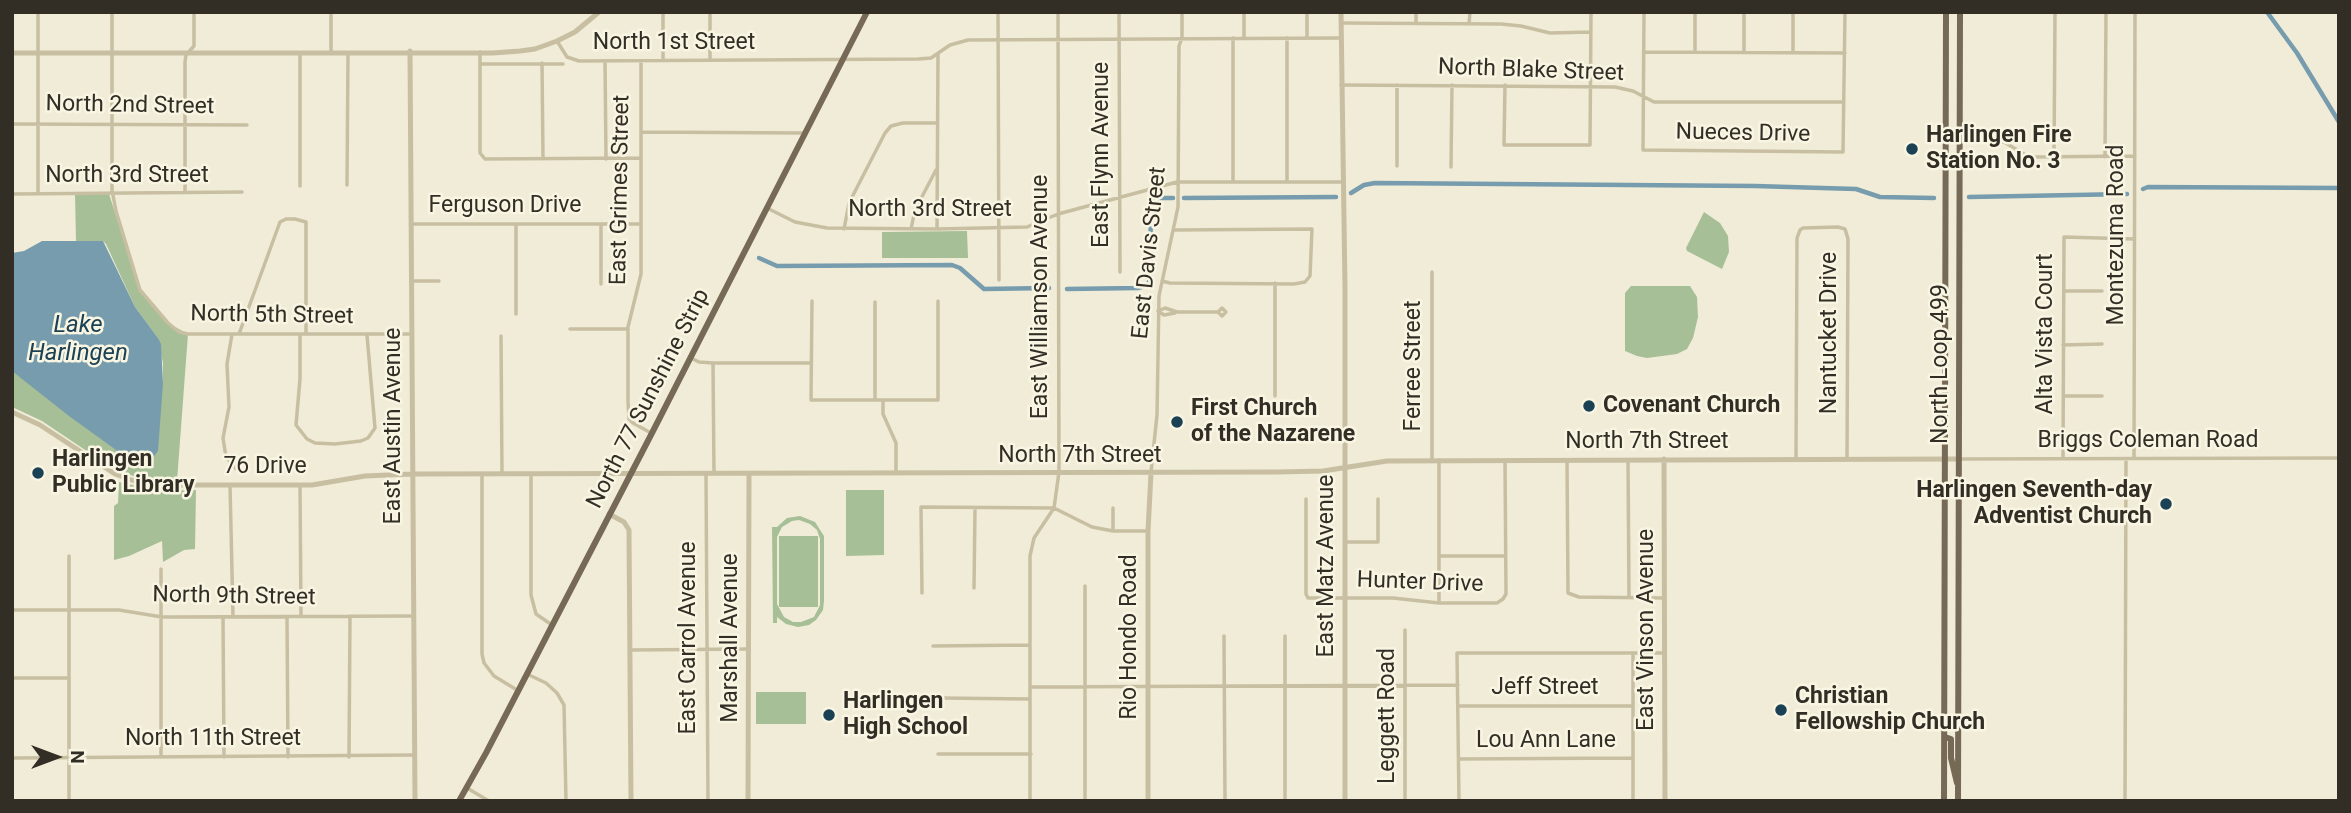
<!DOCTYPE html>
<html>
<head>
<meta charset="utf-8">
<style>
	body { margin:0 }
	#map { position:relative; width:2351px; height:813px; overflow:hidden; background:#f1ecd7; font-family:Roboto,sans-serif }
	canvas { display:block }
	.frame { position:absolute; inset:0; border:14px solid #332e25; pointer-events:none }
	.north { position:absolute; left:21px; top:722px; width:70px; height:70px; -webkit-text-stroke:5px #f9f5e3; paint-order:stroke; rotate:90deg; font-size:19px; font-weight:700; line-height:28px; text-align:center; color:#332e25 }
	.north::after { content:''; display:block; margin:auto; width:24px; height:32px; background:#332e25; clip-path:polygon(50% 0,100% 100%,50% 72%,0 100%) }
</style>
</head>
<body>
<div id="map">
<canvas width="2351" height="813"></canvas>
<div class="frame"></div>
<div class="north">N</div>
</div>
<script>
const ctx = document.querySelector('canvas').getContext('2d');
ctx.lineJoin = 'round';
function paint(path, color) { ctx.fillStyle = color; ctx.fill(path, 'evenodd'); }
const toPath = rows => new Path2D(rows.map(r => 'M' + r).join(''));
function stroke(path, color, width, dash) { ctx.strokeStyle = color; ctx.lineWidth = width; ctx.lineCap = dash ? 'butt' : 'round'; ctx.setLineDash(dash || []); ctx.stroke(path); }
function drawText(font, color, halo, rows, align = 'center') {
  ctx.font = font + ' Roboto,sans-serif'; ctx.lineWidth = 5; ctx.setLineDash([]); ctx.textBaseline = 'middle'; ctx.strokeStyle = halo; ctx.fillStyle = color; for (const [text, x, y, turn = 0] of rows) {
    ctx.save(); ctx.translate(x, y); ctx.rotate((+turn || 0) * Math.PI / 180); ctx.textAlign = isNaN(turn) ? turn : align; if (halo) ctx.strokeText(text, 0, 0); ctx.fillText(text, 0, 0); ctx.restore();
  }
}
const green = toPath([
	[75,193,109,194,140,290,168,323,188,334,177,481,158,481,133,476,106,464,42,421,12,407,12,371,163,383,163,363,158,338,135,307,106,244,103,241,76,241],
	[1704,212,1720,223,1728,236,1729,252,1722,269,1687,251,1686,248],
	[967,231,968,258,882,258,882,232],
	[1631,286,1690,286,1697,297,1698,317,1693,338,1687,349,1677,354,1647,358,1637,356,1625,351,1625,293],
	[119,482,160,491,196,490,195,549,184,550,163,562,162,541,129,556,114,560,114,506,118,503],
	[846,490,884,490,884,555,846,556],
	[800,516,815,522,824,536,824,601,823,610,816,620,809,625,798,627,786,624,777,617,777,623,773,623,772,527,777,527,787,518],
	[792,521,799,520,810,524,817,530,820,539,820,605,814,617,801,622,793,622,784,617,777,604,777,537,782,527],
	[779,536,818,536,818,607,779,607],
	[756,692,806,692,806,724,756,724]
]);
const water = toPath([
	[42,241,103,241,135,307,158,338,161,344,163,383,158,451,152,459,145,462,137,461,123,455,69,416,12,371,12,253,24,251]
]);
const canal = toPath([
	[2267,12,2297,53,2339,122],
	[2143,189,2148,187,2339,188],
	[1351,193,1364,185,1375,183,1755,186,1856,189,1880,197,1934,198],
	[1969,197,2127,194],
	[1184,198,1336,197],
	[759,258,777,266,952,265,960,268,984,289,1049,288],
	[1067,289,1138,288,1148,285,1150,278,1151,202,1156,198,1173,198]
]);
const minor = toPath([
	[112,12,112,190,116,211,140,290,168,323,179,332,188,334,411,334],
	[331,12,331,51],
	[663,12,663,60],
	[710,12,710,60],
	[998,12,999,280],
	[1119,12,1120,272],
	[1307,12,1307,38],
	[1416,12,1416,23],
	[1644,12,1643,150,1843,152,1845,12],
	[1342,23,1501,24,1521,26,1550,33,1591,32],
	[1469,24,1470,12],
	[1244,38,1244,12],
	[1287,38,1287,182],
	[557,41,567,57,579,61,918,59,931,58,950,45,968,40,1341,38],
	[480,52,480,153,485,159,640,158],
	[1644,52,1845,53],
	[1695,52,1695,12],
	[1744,52,1744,12],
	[1793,52,1793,12],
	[605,61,606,159],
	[641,61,641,274,628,327,628,402,629,419,633,423,651,433],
	[542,63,543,159],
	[481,64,563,64],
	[1341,85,1615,87,1633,91,1654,102,1844,102],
	[1505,85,1504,145,1590,145,1591,12],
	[12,124,247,125],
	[641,132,803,133],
	[1960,142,2004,142,2029,157,2135,156],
	[2054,157,2055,12],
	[2105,157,2106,12],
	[1397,166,1397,85],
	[1451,167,1452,85],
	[1233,181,1233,38],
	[347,185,348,53],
	[300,186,300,54],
	[185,192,185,62,186,55,194,46,194,12],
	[38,193,38,12],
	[12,194,242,192],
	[767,208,795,222,827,228,937,229,1027,227,1058,214,1177,182,1342,182],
	[411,224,641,224],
	[516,224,516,314],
	[601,224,601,284],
	[844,229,849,203,885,133,891,126,903,123,937,123],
	[911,229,915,210,936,170],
	[937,229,938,54],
	[411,281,439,281],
	[1162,281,1170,283,1294,284,1305,282,1310,276,1312,229,1174,230],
	[1275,283,1275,396],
	[2064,291,2102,291],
	[812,301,811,400,938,400,938,301],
	[875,302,875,399],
	[1158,311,1165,308,1177,312,1218,312,1222,316,1226,312,1222,308,1218,312],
	[1158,311,1164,315,1175,313],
	[570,329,628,329],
	[232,334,227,364,229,407,223,438,226,457,236,469],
	[239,334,280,222,286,219,295,219,306,222,306,334],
	[300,334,300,379,296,425,307,439,315,443,335,444,361,441,368,438,375,428,367,335],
	[501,336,502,474],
	[2063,345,2102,344],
	[691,358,699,362,713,363,811,363],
	[713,363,714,473],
	[2063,396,2102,396],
	[883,400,883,414,896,443,896,472],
	[1796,458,1797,238,1800,230,1803,228,1838,227,1845,229,1848,239,1847,459],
	[1960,459,2339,458],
	[2063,459,2064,237,2134,239],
	[2134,459,2135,12],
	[1432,460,1432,272],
	[1567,460,1568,593,1579,597,1664,598],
	[1628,460,1629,597],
	[1151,472,1157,415,1159,296,1178,207,1179,46,1182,38,1182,12],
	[482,474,482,654,484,663,494,676,517,690],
	[531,474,531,595,536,614,552,625],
	[706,474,708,801],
	[230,485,233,616],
	[300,485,301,616],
	[1306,499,1306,594,1308,598,1393,598,1439,603,1497,603,1503,599,1506,594,1505,462],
	[1113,531,1113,508],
	[1345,542,1378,542,1378,499],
	[69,556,69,801],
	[1440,556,1505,556],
	[1085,586,1085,801],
	[974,588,975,508],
	[922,593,921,507,1054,508,1092,527,1113,531,1148,531],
	[1439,603,1439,460],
	[12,610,119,610,162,617,413,616],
	[223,617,224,757],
	[287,617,288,757],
	[1405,630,1405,801],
	[1224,636,1225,801],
	[1285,636,1285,801],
	[933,646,1029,645],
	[631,650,749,649],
	[1633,653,1633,801],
	[527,674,546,683,557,693,564,705,566,801],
	[12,678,69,678],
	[1030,687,1458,685],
	[939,698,1030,699],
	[1458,706,1633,706],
	[938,754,1031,754],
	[161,756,161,569],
	[349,757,350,616],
	[12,758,414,755],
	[1459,759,1633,758],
	[467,788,489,801],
	[1030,801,1030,556,1034,538,1054,508,1059,472,1058,12],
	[1459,801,1457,653,1664,653],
	[2125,801,2126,459]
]);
const tertiary = toPath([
	[1341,12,1345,288,1345,801],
	[410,51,415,801],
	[12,53,493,53,520,51,535,49,557,41,575,32,599,12],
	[12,412,40,425,115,474,140,483,164,485,312,485,365,476,412,474,1277,472,1323,471,1387,461,1958,459],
	[1664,459,1665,801],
	[609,514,624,522,629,530,631,801],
	[748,801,749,475],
	[1148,801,1148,531,1151,473]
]);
const primary = toPath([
	[1945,737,1951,739,1951,758,1957,783],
	[459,801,486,753,652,433,867,12],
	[1944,801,1946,12],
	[1958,801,1960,12]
]);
const markers = [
	[1912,149,7,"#1b4154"],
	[1589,406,7,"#1b4154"],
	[1177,422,7,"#1b4154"],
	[38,473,7,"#1b4154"],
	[2166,504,7,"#1b4154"],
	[1781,710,7,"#1b4154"],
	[829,715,7,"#1b4154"]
];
const streetNames = [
	["North 1st Street",674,43],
	["North Blake Street",1531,71,2],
	["North 2nd Street",130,106,1],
	["Nueces Drive",1743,134,1],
	["East Flynn Avenue",1102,155,-90],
	["North 3rd Street",127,176],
	["East Grimes Street",621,190,-89],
	["Ferguson Drive",505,206],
	["North 3rd Street",930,210],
	["Montezuma Road",2117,235,-90],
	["East Davis Street",1150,253,-84],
	["East Williamson Avenue",1041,297,-90],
	["North 5th Street",272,316,1],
	["Nantucket Drive",1830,333,-90],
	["Alta Vista Court",2046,334,-90],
	["North Loop 499",1941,364,-90],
	["Ferree Street",1414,366,-90],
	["North 77 Sunshine Strip",649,399,-63],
	["East Austin Avenue",394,426,-90],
	["Briggs Coleman Road",2148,441],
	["North 7th Street",1647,442],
	["North 7th Street",1080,456],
	["76 Drive",265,467],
	["East Matz Avenue",1327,566,-90],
	["Hunter Drive",1420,583,2],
	["North 9th Street",234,597,1],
	["East Vinson Avenue",1647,630,-90],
	["Rio Hondo Road",1130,637,-90],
	["East Carrol Avenue",689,638,-90],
	["Marshall Avenue",731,638,-90],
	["Jeff Street",1545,688],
	["Leggett Road",1388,716,-90],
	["North 11th Street",213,739],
	["Lou Ann Lane",1546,741]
];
const poiNames = [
	["Harlingen Fire",1926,136],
	["Station No. 3",1926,162],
	["Covenant Church",1603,406],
	["First Church",1191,409],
	["of the Nazarene",1191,435],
	["Harlingen",52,460],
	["Public Library",52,486],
	["Harlingen Seventh-day",2152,491,"right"],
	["Adventist Church",2152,517,"right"],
	["Christian",1795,697],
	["Fellowship Church",1795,723],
	["Harlingen",843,702],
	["High School",843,728]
];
const waterNames = [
	["Lake",78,326],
	["Harlingen",78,354]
];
paint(green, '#a7bf97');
paint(water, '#769cad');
stroke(canal, '#769cad', 4.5);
stroke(minor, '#c8bfa3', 3.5);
stroke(tertiary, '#c8bfa3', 5);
stroke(primary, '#766a56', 6);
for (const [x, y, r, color] of markers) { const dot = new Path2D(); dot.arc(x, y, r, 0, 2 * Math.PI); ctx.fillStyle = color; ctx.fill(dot); stroke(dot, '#f9f5e3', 2.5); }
drawText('23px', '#332e25', '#f9f5e3', streetNames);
drawText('bold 23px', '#332e25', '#f9f5e3', poiNames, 'left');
drawText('italic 24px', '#1b4154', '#f9f5e3', waterNames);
</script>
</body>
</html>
